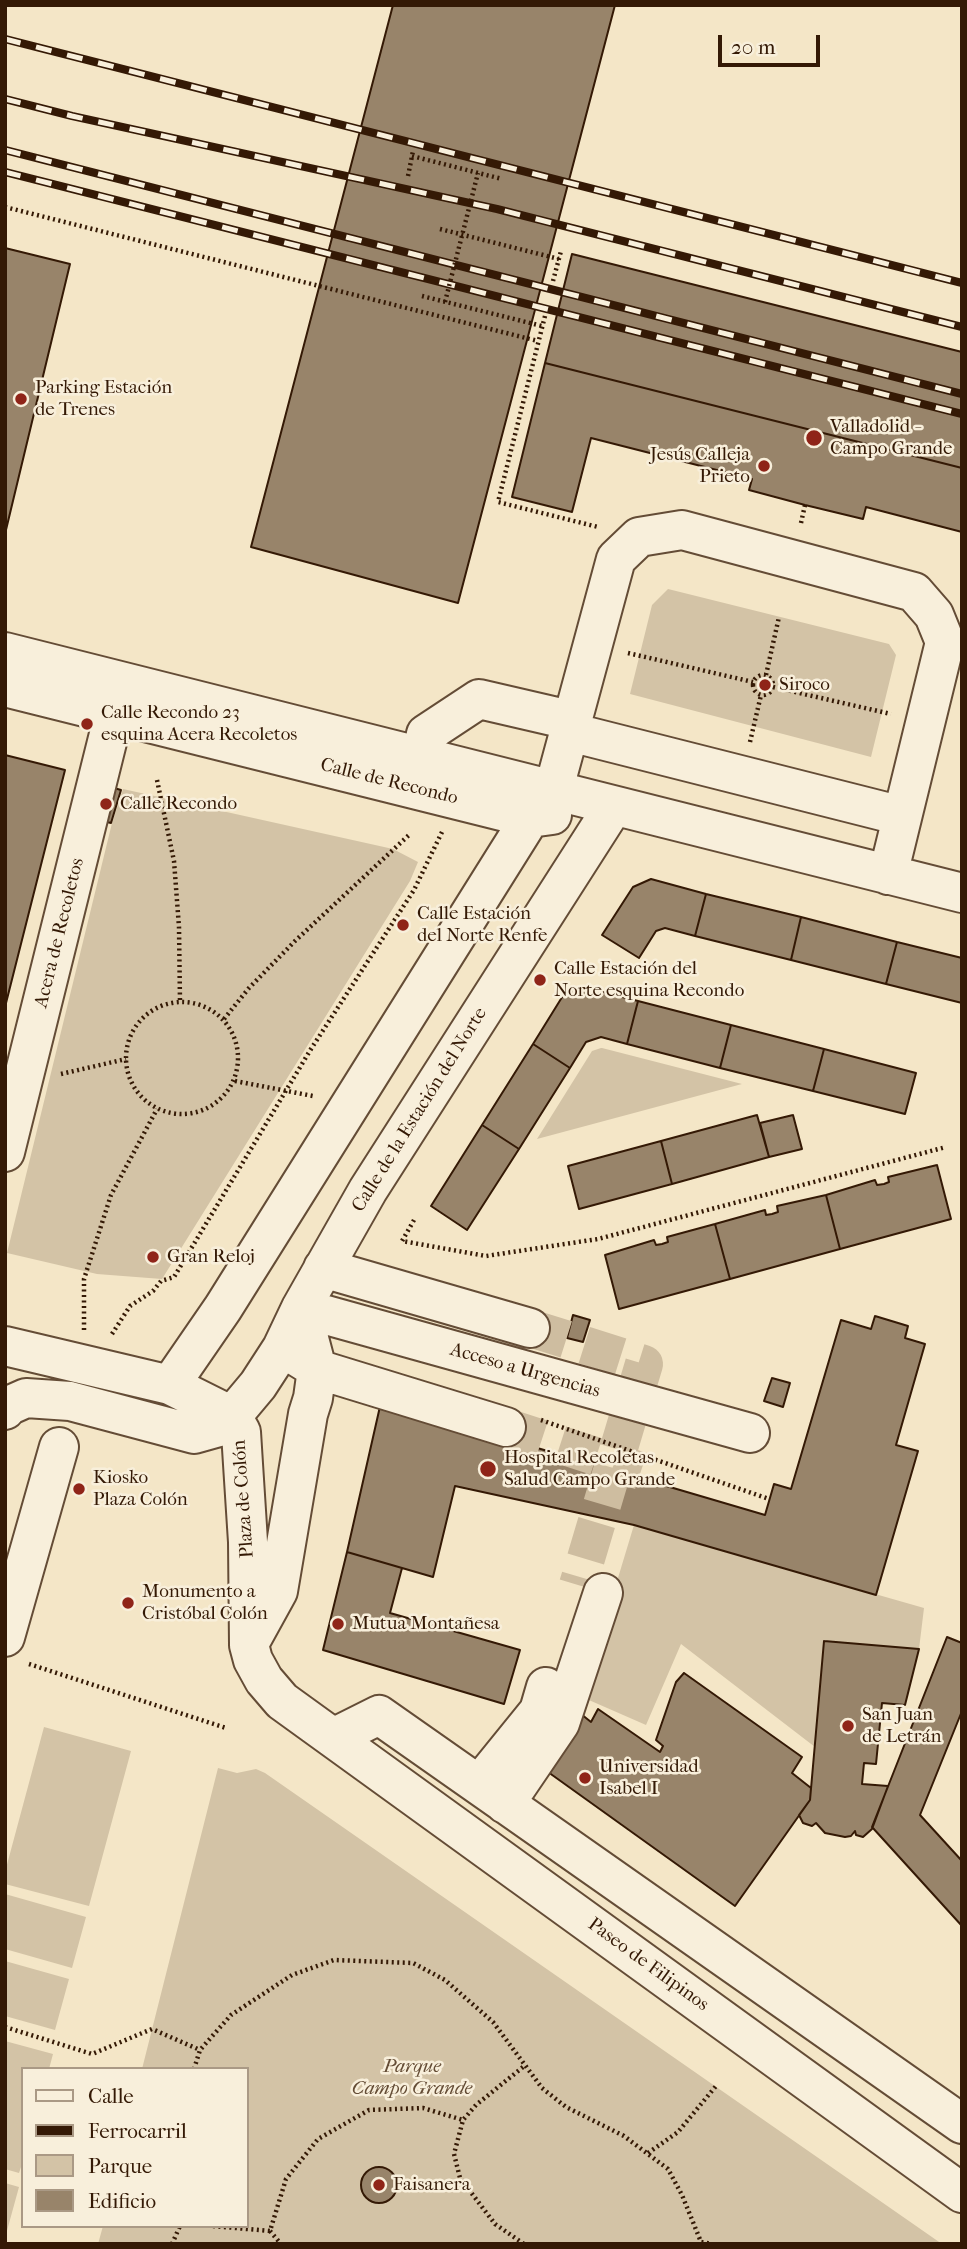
<!DOCTYPE html>
<html>
<head>
<meta charset="utf-8">
<style>
	body { margin:0 }
	#map { position:relative; width:967px; height:2249px; overflow:hidden; background:#f4e6c7; font-family:"IM FELL French Canon",serif }
	canvas { display:block }
	.frame { position:absolute; inset:0; border:7px solid #341905; pointer-events:none }
	.legend { position:absolute; left:21px; top:2067px; width:228px; height:161px; box-sizing:border-box; background:#f8efdb; border:2px solid #aa9985; margin:0; padding:9px 12px; list-style:none; font-size:21px; color:#341905 }
	.legend li { display:flex; align-items:center; gap:14px; height:35px }
	.legend b { width:35px; border:2px solid #aa9985 }
	.scale { position:absolute; left:718px; top:35px; width:102px; height:32px; box-sizing:border-box; border:4px solid #341905; border-top:0; padding-left:9px; font-size:21px; line-height:24px; white-space:nowrap; color:#341905; -webkit-text-stroke:5px #f8efdb; paint-order:stroke }
</style>
</head>
<body>
<div id="map">
<canvas width="967" height="2249"></canvas>
<div class="frame"></div>
<ul class="legend">
<li><b style="height:9px;background:#f8efdb"></b>Calle</li>
<li><b style="height:9px;background:#341905"></b>Ferrocarril</li>
<li><b style="height:19px;background:#d3c3a6"></b>Parque</li>
<li><b style="height:19px;background:#98846a"></b>Edificio</li>
</ul>
<div class="scale">20 m</div>
</div>
<script>
const ctx = document.querySelector('canvas').getContext('2d');
ctx.lineJoin = 'round';
function paint(path, color) { ctx.fillStyle = color; ctx.fill(path, 'evenodd'); }
const toPath = rows => new Path2D(rows.map(r => 'M' + r).join(''));
function stroke(path, color, width, dash) { ctx.strokeStyle = color; ctx.lineWidth = width; ctx.lineCap = dash ? 'butt' : 'round'; ctx.setLineDash(dash || []); ctx.stroke(path); }
function drawText(font, color, halo, rows, align = 'center') {
  ctx.font = font + ' "IM FELL French Canon",serif'; ctx.lineWidth = 5; ctx.setLineDash([]); ctx.textBaseline = 'middle'; ctx.strokeStyle = halo; ctx.fillStyle = color; for (const [text, x, y, turn = 0] of rows) {
    ctx.save(); ctx.translate(x, y); ctx.rotate((+turn || 0) * Math.PI / 180); ctx.textAlign = isNaN(turn) ? turn : align; if (halo) ctx.strokeText(text, 0, 0); ctx.fillText(text, 0, 0); ctx.restore();
  }
}
const green = toPath([
	[668,589,889,644,896,655,871,757,630,694,652,605],
	[123,789,393,849,418,862,410,881,162,1279,97,1274,7,1253,112,823],
	[601,1048,602,1048,742,1084,537,1139,592,1051],
	[634,1525,924,1608,919,1649,815,1747,681,1644,646,1725,582,1697],
	[44,1727,131,1751,89,1906,5,1884,5,1872],
	[218,1768,237,1773,256,1769,265,1773,942,2244,98,2244,103,2226,247,2226,247,2069,142,2069],
	[5,1894,86,1917,72,1968,5,1949],
	[5,1961,69,1979,55,2030,5,2016],
	[5,2041,53,2054,49,2069,23,2069,23,2161,19,2173,5,2169],
	[5,2183,19,2187,5,2238]
]);
const building = toPath([
	[393,5,615,5,458,603,251,547,393,5],
	[5,248,70,264,5,534,5,248],
	[572,254,962,352,962,468,545,363,572,254],
	[545,363,962,468,962,532,866,507,863,519,805,505,749,490,752,479,591,438,572,512,512,497,545,363],
	[5,755,65,770,5,1007,5,755],
	[100,784,121,790,111,823,91,818,100,784],
	[651,879,706,894,695,936,665,928,656,931,639,958,602,935,633,887,651,879],
	[706,894,801,917,791,960,695,936,706,894],
	[801,917,897,942,886,984,791,960,801,917],
	[897,942,962,958,962,1003,886,984,897,942],
	[583,987,638,1001,627,1044,601,1037,586,1042,570,1068,533,1044,564,994,583,987],
	[638,1001,731,1025,720,1068,627,1044,638,1001],
	[731,1025,824,1049,813,1091,720,1068,731,1025],
	[533,1044,570,1068,519,1149,482,1125,533,1044],
	[824,1049,916,1073,905,1114,813,1091,824,1049],
	[757,1115,769,1157,672,1184,661,1141,757,1115],
	[793,1115,802,1149,769,1157,760,1123,793,1115],
	[482,1125,519,1149,467,1230,431,1206,482,1125],
	[661,1141,672,1184,579,1209,568,1166,661,1141],
	[937,1165,951,1219,840,1249,826,1195,875,1180,877,1185,884,1184,889,1182,888,1177,937,1165],
	[826,1195,840,1249,730,1279,715,1224,765,1210,766,1215,772,1214,778,1212,777,1206,826,1195],
	[715,1224,730,1279,619,1309,605,1255,654,1240,656,1245,662,1244,668,1242,667,1237,715,1224],
	[573,1315,590,1320,583,1342,567,1338,573,1315],
	[875,1316,908,1326,905,1338,925,1344,896,1445,918,1451,876,1595,634,1525,455,1486,433,1577,347,1552,381,1402,765,1515,774,1484,791,1489,841,1320,871,1329,875,1316],
	[772,1378,790,1383,783,1407,764,1401,772,1378],
	[347,1552,402,1568,390,1613,520,1650,504,1704,323,1650,347,1552],
	[947,1637,962,1643,962,1711,920,1815,962,1861,962,1926,872,1827,947,1637],
	[824,1641,919,1649,905,1705,882,1703,876,1764,864,1763,862,1784,888,1786,872,1829,863,1837,856,1835,855,1831,851,1836,845,1837,825,1833,816,1823,812,1826,803,1823,799,1815,810,1800,824,1641],
	[684,1673,802,1757,792,1773,811,1788,810,1800,735,1906,541,1767,581,1714,591,1722,598,1709,660,1752,663,1746,656,1740,676,1682,684,1673],
	'361 2185a18 18 0 1 1 36 0a18 18 0 1 1-36 0Z'
]);
const minorTunnel = toPath([
	[530,1328,644,1364,578,1585],
	[506,1427,641,1471]
]);
const path = toPath([
	[412,156,502,179],
	[408,176,413,151],
	[5,207,538,341],
	[440,229,559,259],
	[553,281,561,251],
	[422,296,542,326],
	[545,316,498,502,598,527],
	[801,523,805,505],
	[628,653,753,682],
	'753 685a10 10 0 1 1 20 0a10 10 0 1 1-20 0Z',
	[766,675,779,617],
	[773,687,891,714],
	[750,742,761,695],
	[157,780,174,861,179,927,180,1002],
	'126 1058a56 56 0 1 1 112 0a56 56 0 1 1-112 0Z',
	[224,1019,249,988,295,941,409,835],
	[61,1074,126,1059],
	[235,1081,313,1096],
	[414,1220,402,1241,486,1256,598,1239,946,1147],
	[84,1330,84,1279,111,1195,157,1109],
	[112,1334,130,1306,153,1291,161,1281,174,1277,311,1049,414,890,442,832],
	[541,1420,769,1499],
	[29,1664,226,1728],
	[5,2027,92,2054,152,2029,200,2050],
	[523,2067,476,2105,463,2120,454,2154,460,2178,495,2224,524,2244],
	[194,2069,200,2050,231,2015,292,1975,334,1960,413,1963,445,1980,493,2022,542,2088,566,2107,624,2136,668,2169,682,2195,701,2242,712,2244],
	[648,2153,678,2132,716,2086],
	[213,2226,270,2231,286,2179,318,2139,369,2110,423,2108,463,2120],
	[270,2231,281,2244],
	[172,2244,180,2226]
]);
const minor = toPath([
	[5,652,962,893],
	[5,687,530,818,552,815],
	[570,732,902,816],
	[421,757,426,734,479,699,574,721],
	[5,1152,114,714],
	[323,1268,530,1328],
	[301,1308,750,1433],
	[5,1346,170,1385,232,1416,241,1432,243,1464,248,1542,249,1645,253,1660,264,1680,282,1701,962,2193],
	[296,1356,317,1369,506,1427],
	[170,1385,223,1308,530,818,553,792,616,559,639,537,682,530,914,592,934,615,945,642,888,875],
	[5,1410,8,1406,26,1398,70,1401,194,1434,219,1427,232,1416,258,1385,282,1348,301,1308,368,1190,613,807],
	[5,1637,59,1447],
	[251,1640,278,1591,308,1414,313,1398,317,1369,301,1308],
	[333,1738,379,1715,962,2124],
	[479,1785,539,1711,546,1687],
	[505,1804,560,1723,603,1593]
]);
const rail = toPath([
	[5,39,962,283],
	[5,99,72,116,497,209,962,327],
	[5,150,962,394],
	[5,172,962,414]
]);
const pathBridge = toPath([
	[445,302,478,173]
]);
const markers = [
	[21,399,7,"#8f2418"],
	[814,438,9,"#8f2418"],
	[764,466,7,"#8f2418"],
	[765,685,7,"#8f2418"],
	[87,724,7,"#8f2418"],
	[106,804,7,"#8f2418"],
	[403,925,7,"#8f2418"],
	[540,980,7,"#8f2418"],
	[153,1257,7,"#8f2418"],
	[488,1469,9,"#8f2418"],
	[79,1489,7,"#8f2418"],
	[128,1603,7,"#8f2418"],
	[338,1624,7,"#8f2418"],
	[848,1726,7,"#8f2418"],
	[585,1778,7,"#8f2418"],
	[379,2185,7,"#8f2418"]
];
const poiNames = [
	["Parking Estación",35,388],
	["de Trenes",35,410],
	["Valladolid -",830,427],
	["Campo Grande",830,449],
	["Jesús Calleja",750,455,"right"],
	["Prieto",750,477,"right"],
	["Siroco",779,685],
	["Calle Recondo 23",101,713],
	["esquina Acera Recoletos",101,735],
	["Calle Recondo",120,804],
	["Calle Estación",417,914],
	["del Norte Renfe",417,936],
	["Calle Estación del",554,969],
	["Norte esquina Recondo",554,991],
	["Gran Reloj",167,1257],
	["Hospital Recoletas",504,1458],
	["Salud Campo Grande",504,1480],
	["Kiosko",93,1478],
	["Plaza Colón",93,1500],
	["Monumento a",142,1592],
	["Cristóbal Colón",142,1614],
	["Mutua Montañesa",352,1624],
	["San Juan",862,1715],
	["de Letrán",862,1737],
	["Universidad",599,1767],
	["Isabel I",599,1789],
	["Faisanera",393,2185]
];
const streetNames = [
	["Calle de Recondo",389,782,14],
	["Acera de Recoletos",60,933,-76],
	["Calle de la Estación del Norte",420,1110,-58],
	["Acceso a Urgencias",525,1371,16],
	["Plaza de Colón",244,1499,-94],
	["Paseo de Filipinos",648,1965,36]
];
const parkNames = [
	["Parque",412,2067],
	["Campo Grande",412,2089]
];
paint(green, '#d3c3a6');
paint(building, '#98846a');
stroke(building, '#341905', 2);
stroke(minorTunnel, '#cebda0', 38, [38, 19]);
stroke(minor, '#644c36', 42);
stroke(path, '#341905', 4.5, [2, 3.5]);
stroke(minor, '#f8efdb', 38);
stroke(rail, '#341905', 8);
stroke(rail, '#f8efdb', 5, [16]);
stroke(pathBridge, '#341905', 4.5, [2, 3.5]);
for (const [x, y, r, color] of markers) { const dot = new Path2D(); dot.arc(x, y, r, 0, 2 * Math.PI); ctx.fillStyle = color; ctx.fill(dot); stroke(dot, '#f8efdb', 2.5); }
drawText('19px', '#341905', '#f8efdb', poiNames, 'left');
drawText('19px', '#341905', '#f8efdb', streetNames);
drawText('italic 19px', '#644c35', '#f8efdb', parkNames);
</script>
</body>
</html>
